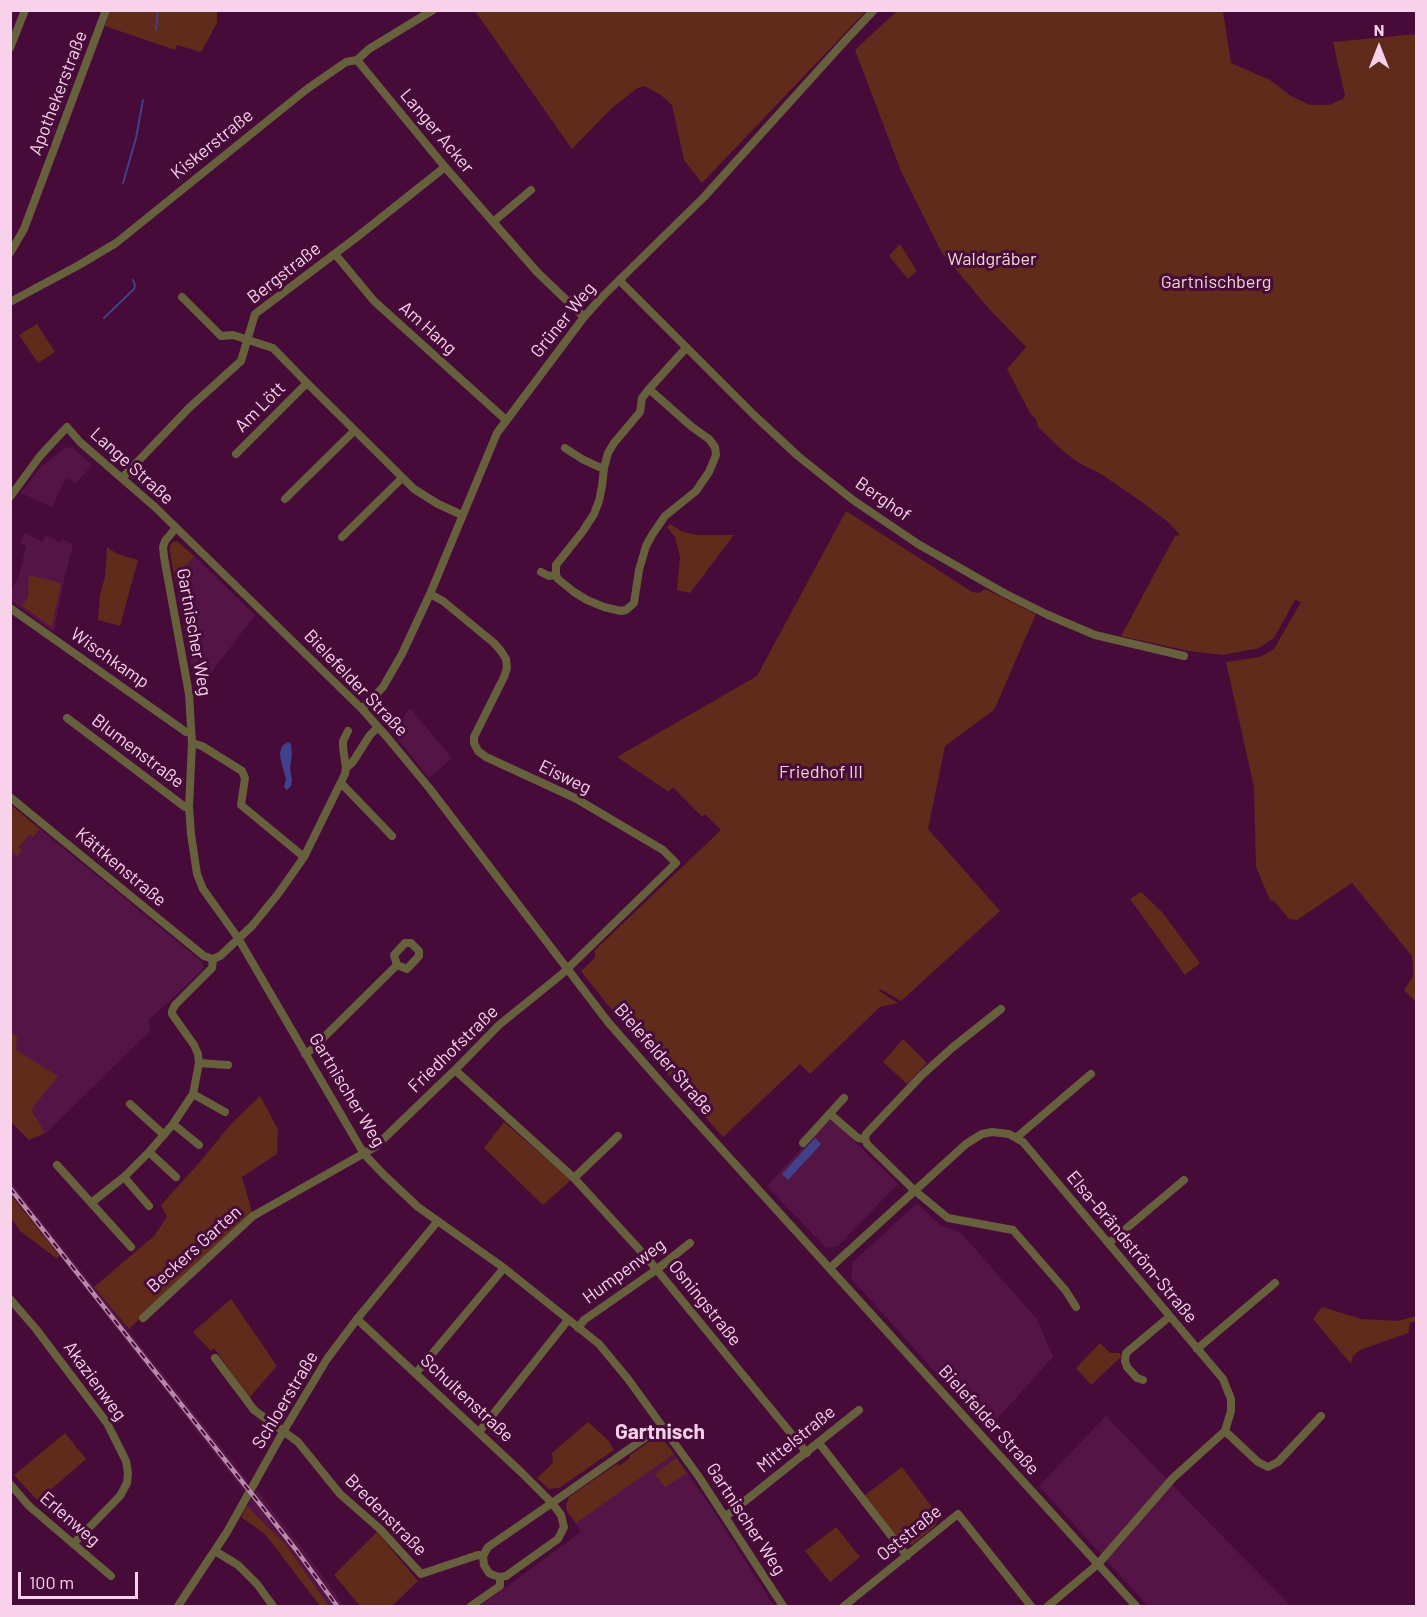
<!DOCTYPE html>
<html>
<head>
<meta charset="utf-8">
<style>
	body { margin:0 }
	#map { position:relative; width:1427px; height:1617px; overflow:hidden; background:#460b38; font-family:Barlow,sans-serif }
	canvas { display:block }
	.frame { position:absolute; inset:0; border:12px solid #f7d2ea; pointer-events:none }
	.north { position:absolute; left:1349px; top:18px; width:60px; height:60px; -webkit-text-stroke:4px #460b38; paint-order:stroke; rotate:0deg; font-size:16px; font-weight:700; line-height:24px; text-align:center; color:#f7d2ea }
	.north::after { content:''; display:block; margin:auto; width:21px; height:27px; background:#f7d2ea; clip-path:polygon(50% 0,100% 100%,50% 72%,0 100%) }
	.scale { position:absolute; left:18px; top:1572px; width:120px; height:27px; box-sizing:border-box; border:3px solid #f7d2ea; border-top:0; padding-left:8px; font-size:18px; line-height:21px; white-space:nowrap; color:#f7d2ea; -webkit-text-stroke:4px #460b38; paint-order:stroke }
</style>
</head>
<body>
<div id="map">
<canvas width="1427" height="1617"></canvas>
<div class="frame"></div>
<div class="north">N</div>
<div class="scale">100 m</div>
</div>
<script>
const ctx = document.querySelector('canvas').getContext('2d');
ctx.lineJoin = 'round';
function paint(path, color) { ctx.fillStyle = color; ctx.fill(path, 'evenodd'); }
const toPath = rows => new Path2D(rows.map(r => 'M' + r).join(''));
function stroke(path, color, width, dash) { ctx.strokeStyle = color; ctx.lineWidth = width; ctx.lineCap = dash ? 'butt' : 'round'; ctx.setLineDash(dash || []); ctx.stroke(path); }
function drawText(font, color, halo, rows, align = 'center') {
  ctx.font = font + ' Barlow,sans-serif'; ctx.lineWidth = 6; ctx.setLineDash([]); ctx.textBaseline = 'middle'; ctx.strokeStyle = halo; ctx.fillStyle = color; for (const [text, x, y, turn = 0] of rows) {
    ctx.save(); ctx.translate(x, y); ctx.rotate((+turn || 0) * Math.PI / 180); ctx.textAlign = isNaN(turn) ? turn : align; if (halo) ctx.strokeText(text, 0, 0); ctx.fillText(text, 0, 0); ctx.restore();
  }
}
const built = toPath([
	[69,447,73,448,92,465,76,483,66,478,52,507,21,493,41,467,65,448],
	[25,533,42,542,46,535,60,542,62,539,73,544,63,585,54,632,11,601,11,589,18,579,26,547,20,542],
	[194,556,255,615,205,681,193,674,175,580],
	[410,708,452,758,429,778,383,720,397,723,400,722],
	[40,829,200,960,204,967,202,971,148,1021,151,1030,47,1132,29,1140,11,1122,10,847,19,848,29,834,33,837],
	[827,1121,834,1121,898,1184,838,1246,826,1248,767,1186],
	[10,1181,248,1481,243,1490,11,1194],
	[917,1203,941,1226,960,1232,1037,1319,1053,1357,987,1430,851,1278,853,1262],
	[1106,1416,1225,1539,1291,1606,1148,1606,1039,1486],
	[656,1439,662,1441,668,1445,711,1507,774,1606,480,1606,581,1532,567,1510,566,1503,569,1497,617,1464,619,1466,630,1458,629,1456,650,1441],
	[257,1490,311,1560,344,1606,329,1606,285,1544,247,1506]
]);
const green = toPath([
	[110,11,217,11,217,23,201,52,177,45,175,50,105,26],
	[475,11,866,11,702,183,684,160,672,105,661,95,644,86,636,89,611,109,572,149],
	[897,11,1223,11,1231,63,1270,80,1291,96,1310,105,1329,105,1343,99,1345,96,1333,42,1416,34,1416,1002,1404,990,1413,976,1413,965,1412,956,1352,883,1297,920,1289,919,1275,902,1270,900,1256,867,1254,787,1226,662,1260,657,1274,649,1301,602,1295,600,1274,638,1259,648,1223,655,1189,651,1121,636,1175,536,1180,535,1168,522,1139,500,1101,474,1079,463,1063,451,1038,427,1036,419,1030,413,1007,369,1026,347,990,310,942,253,901,171,855,50],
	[900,244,917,271,908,279,889,256],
	[37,324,55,352,38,363,19,335],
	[846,511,972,592,979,593,985,589,1036,614,994,710,945,746,928,829,1000,911,901,1001,880,989,879,991,898,1003,880,1007,810,1074,800,1064,723,1137,619,1019,581,971,595,958,595,950,721,830,705,814,702,817,673,787,669,792,617,757,757,676],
	[670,524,681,531,696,535,734,535,690,593,677,590,680,557,675,537,667,527],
	[177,541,194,556,175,580,170,552,170,546,173,542],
	[107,547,117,554,138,560,120,626,98,620,100,594,105,577],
	[29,575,61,583,52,627,22,606,28,597],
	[11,805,40,829,33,837,29,835,19,847,22,850,18,856,13,854,12,848,11,847],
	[1141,892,1162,912,1200,963,1185,975,1130,899],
	[11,1032,17,1037,16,1050,58,1076,31,1110,45,1133,29,1140,11,1122],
	[903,1039,927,1063,907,1084,883,1062],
	[260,1096,278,1129,277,1154,242,1177,252,1212,216,1245,129,1329,94,1287,154,1236,167,1217,161,1205,199,1163,231,1124],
	[504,1122,571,1180,543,1205,484,1148],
	[10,1194,60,1256,56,1258,20,1231,11,1218],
	[231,1299,277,1366,249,1398,214,1348,211,1351,193,1332],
	[1322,1307,1361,1319,1398,1321,1416,1316,1416,1321,1410,1323,1408,1333,1360,1350,1353,1356,1351,1364,1313,1319],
	[1100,1343,1110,1353,1120,1353,1121,1357,1091,1385,1076,1368],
	[588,1422,608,1440,614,1450,559,1488,549,1489,537,1478,553,1463,552,1453],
	[65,1433,86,1459,38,1501,14,1475],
	[659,1439,665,1442,674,1454,576,1523,568,1513,566,1507,569,1497,617,1464,619,1466,630,1458,629,1456,650,1441],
	[676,1458,687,1473,665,1487,655,1474],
	[902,1467,937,1514,938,1518,935,1526,912,1545,909,1543,902,1544,864,1496],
	[247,1506,285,1544,329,1606,320,1606,265,1534,241,1517],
	[836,1527,860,1557,830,1582,805,1551],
	[377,1532,418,1581,392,1606,360,1606,334,1575]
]);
const water = toPath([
	[288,742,291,744,292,754,290,768,292,781,291,786,287,790,284,787,286,779,281,761,280,753,282,746],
	[815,1138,821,1144,788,1180,782,1174]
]);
const stream = toPath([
	[156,30,158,10],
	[123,183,136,138,143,100],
	[104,318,134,289,135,285,133,280]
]);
const minor = toPath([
	[10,48,25,10],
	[357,60,445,167,537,272,584,317],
	[493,222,531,190],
	[10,253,24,229,106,10],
	[335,254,374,301,506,420],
	[619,280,755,416,798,456,853,500,918,544,1004,593,1048,615,1095,635,1184,656],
	[182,297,221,336,233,335,273,348,307,383,414,489,438,504,462,515],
	[10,302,79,265,116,243,307,89,346,62,357,60,369,49,433,10],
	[649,389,692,427,709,439,715,447,716,455,709,472,696,491,665,516,652,535,646,546,639,570,634,603,626,610,621,611,604,607,587,600,574,592,558,579,556,575,556,565,583,531,594,514,599,501,602,486,604,468,608,453,614,443,640,412,642,398,649,389,686,348],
	[565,448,582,459,599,467,604,468],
	[236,454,307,383],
	[122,478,189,408,241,361,255,314,357,237,445,167],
	[10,497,40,456,67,427,80,442,155,507,362,709,387,737,430,789,608,1022,666,1088,1136,1606],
	[285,499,354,431],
	[175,529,165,541,163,547,164,557,189,694,192,743,189,807,191,834,197,874,203,889,238,938,364,1154,384,1175,418,1207,504,1268,599,1344,628,1379,699,1477,783,1606],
	[342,537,402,478],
	[541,572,549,576,556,575],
	[10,608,186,732,191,732],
	[362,709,383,687,402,654,430,594,497,433,584,317,601,298,704,197,844,42,874,10],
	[67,718,185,807,189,807],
	[192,743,202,746,242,771,245,778,241,805,304,857],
	[346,768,352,763,370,735,378,727],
	[341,783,392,836],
	[10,797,204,956,213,959],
	[405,943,411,943,419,951,419,956,407,969,397,965,394,955,405,943],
	[213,959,220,956,252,926,278,894,304,857,345,774,346,768,343,747,343,741,348,731],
	[305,1054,311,1050,397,965],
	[199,1063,228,1065],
	[455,1070,574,1178,648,1259,807,1453],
	[193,1094,225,1112],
	[130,1104,164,1135],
	[830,1114,858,1138,865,1139,867,1144,914,1190,948,1218,1013,1230,1066,1291,1076,1307],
	[173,1124,199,1145],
	[1017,1137,1091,1074],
	[865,1139,866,1134,922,1075,953,1047,1001,1009],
	[803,1143,844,1098],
	[149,1152,176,1177],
	[57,1165,131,1247],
	[124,1177,149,1206],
	[574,1178,618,1136],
	[91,1203,124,1177,149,1152,173,1124,193,1094,199,1063,198,1054,194,1045,172,1014,172,1011,175,1005,212,968,213,959],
	[1109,1243,1184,1180],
	[830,1268,966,1144,982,1134,992,1132,1009,1134,1023,1142,1223,1379,1231,1399,1231,1411,1225,1431,1173,1478,1098,1564,1048,1606],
	[10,1299,36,1329,107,1423,126,1461,128,1473,127,1483,120,1496,73,1544],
	[143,1318,253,1216,375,1147,455,1070,499,1025,562,974,676,863,663,850,575,798,486,757,478,751,474,743,474,737,504,677,507,668,506,659,501,651,494,643,443,601,430,594],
	[357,1319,521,1472,552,1503,561,1515,564,1527,558,1539,506,1576,500,1577,493,1575,489,1573,484,1565,483,1556,488,1547,552,1503,662,1426],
	[578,1328,584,1320,656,1270,690,1243],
	[1197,1349,1275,1283],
	[215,1358,254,1410,298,1442,340,1494,380,1529,421,1574,478,1555,483,1556],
	[416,1373,504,1268],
	[1143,1380,1137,1378,1127,1367,1125,1361,1126,1353,1169,1317],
	[1225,1431,1258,1462,1268,1467,1278,1462,1321,1416],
	[479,1432,568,1320],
	[819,1443,907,1556],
	[10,1484,29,1506,111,1576],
	[725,1517,859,1410],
	[215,1551,238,1565,257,1584,273,1606],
	[178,1606,227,1532,283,1432,327,1359,357,1319,437,1222],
	[471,1606,500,1586,500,1577],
	[844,1606,958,1514,1031,1606]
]);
const rail = toPath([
	[10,1188,297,1551,337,1606]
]);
const streetNames = [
	["Apothekerstraße",58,93,-69],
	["Langer Acker",437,131,50],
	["Kiskerstraße",212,144,-39],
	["Bergstraße",284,273,-38],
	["Grüner Weg",563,320,-51],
	["Am Hang",428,328,42],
	["Am Lött",260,407,-45],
	["Lange Straße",132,466,42],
	["Berghof",883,499,35],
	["Gartnischer Weg",194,632,80],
	["Wischkamp",110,658,35],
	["Bielefelder Straße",356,683,46],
	["Blumenstraße",138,751,37],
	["Eisweg",565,777,26],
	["Kättkenstraße",121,867,40],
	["Friedhofstraße",453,1049,-44],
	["Bielefelder Straße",664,1059,49],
	["Gartnischer Weg",347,1090,59],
	["Elsa-Brändström-Straße",1132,1247,50],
	["Beckers Garten",194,1249,-42],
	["Humpenweg",624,1271,-36],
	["Osningstraße",705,1303,51],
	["Akazienweg",95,1381,54],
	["Schultenstraße",467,1398,43],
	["Schloerstraße",285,1400,-59],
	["Bielefelder Straße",989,1420,48],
	["Mittelstraße",796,1439,-39],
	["Bredenstraße",386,1515,45],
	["Erlenweg",70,1519,41],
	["Gartnischer Weg",746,1519,57],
	["Oststraße",909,1533,-39]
];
const parkNames = [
	["Waldgräber",992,259],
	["Gartnischberg",1216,282],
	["Friedhof III",821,772]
];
const quarterNames = [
	["Gartnisch",660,1432]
];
paint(built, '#551446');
paint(green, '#602b1a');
paint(water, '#40418a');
stroke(stream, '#40418a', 2);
stroke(minor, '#66603c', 8);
stroke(rail, '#b78aaa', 4.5);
stroke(rail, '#460b38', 2, [7]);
drawText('18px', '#f7d2ea', '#460b38', streetNames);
drawText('18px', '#eed6ce', '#460b38', parkNames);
drawText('bold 21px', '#f7d2ea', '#460b38', quarterNames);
</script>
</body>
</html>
